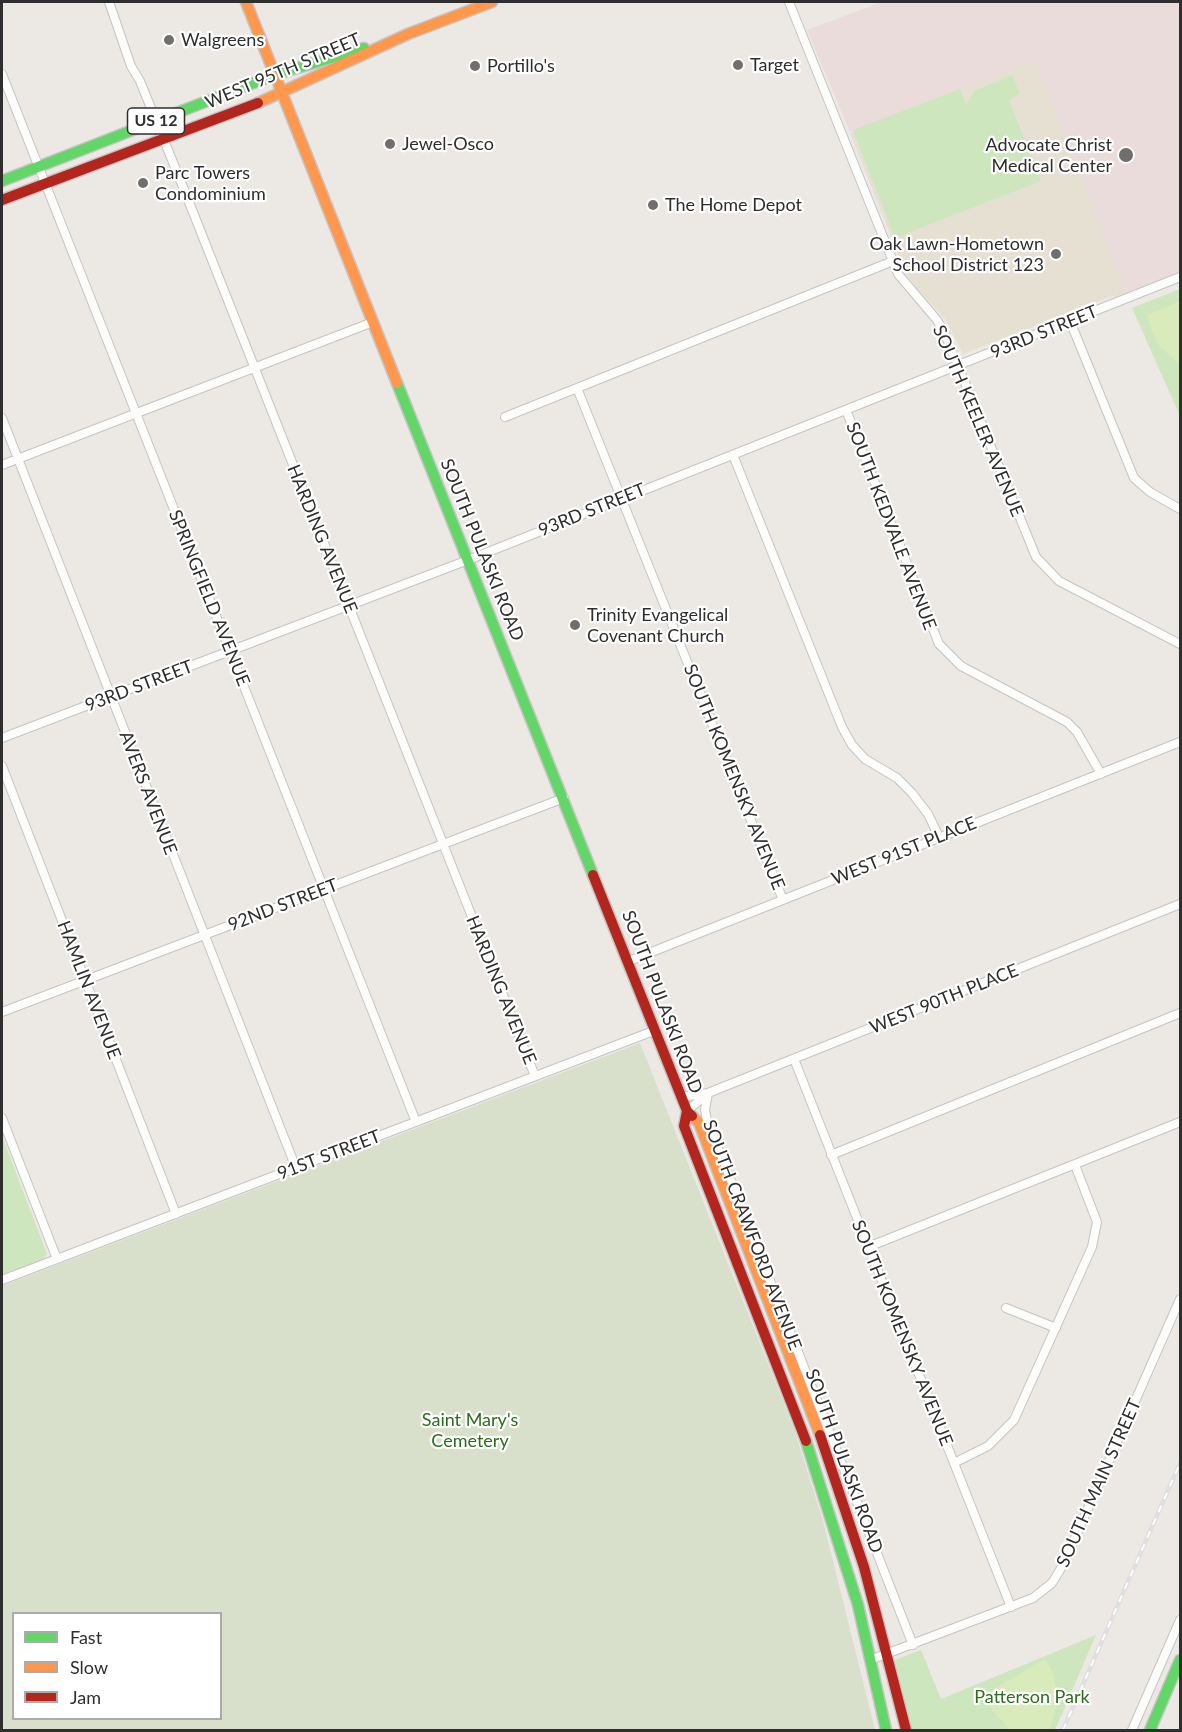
<!DOCTYPE html>
<html>
<head>
<meta charset="utf-8">
<style>
	body { margin:0 }
	#map { position:relative; width:1182px; height:1732px; overflow:hidden; background:#ece8e4; font-family:Lato,sans-serif }
	canvas { display:block }
	.frame { position:absolute; inset:0; border:3px solid #2e2e2e; pointer-events:none }
	.legend { position:absolute; left:12px; top:1612px; width:210px; height:108px; box-sizing:border-box; background:#fff; border:2px solid #ababab; margin:0; padding:8px 10px; list-style:none; font-size:18px; color:#2e2e2e }
	.legend li { display:flex; align-items:center; gap:12px; height:30px }
	.legend b { width:30px; border:2px solid #ababab }
</style>
</head>
<body>
<div id="map">
<canvas width="1182" height="1732"></canvas>
<div class="frame"></div>
<ul class="legend">
<li><b style="height:8px;background:#63d668"></b>Fast</li>
<li><b style="height:8px;background:#ff974d"></b>Slow</li>
<li><b style="height:8px;background:#b3261e"></b>Jam</li>
</ul>
</div>
<script>
const ctx = document.querySelector('canvas').getContext('2d');
ctx.lineJoin = 'round';
function paint(path, color) { ctx.fillStyle = color; ctx.fill(path, 'evenodd'); }
const toPath = rows => new Path2D(rows.map(r => 'M' + r).join(''));
function stroke(path, color, width, dash) { ctx.strokeStyle = color; ctx.lineWidth = width; ctx.lineCap = dash ? 'butt' : 'round'; ctx.setLineDash(dash || []); ctx.stroke(path); }
function drawText(font, color, halo, rows, align = 'center') {
  ctx.font = font + ' Lato,sans-serif'; ctx.lineWidth = 4.5; ctx.setLineDash([]); ctx.textBaseline = 'middle'; ctx.strokeStyle = halo; ctx.fillStyle = color; for (const [text, x, y, turn = 0] of rows) {
    ctx.save(); ctx.translate(x, y); ctx.rotate((+turn || 0) * Math.PI / 180); ctx.textAlign = isNaN(turn) ? turn : align; if (halo) ctx.strokeText(text, 0, 0); ctx.fillText(text, 0, 0); ctx.restore();
  }
}
const education = toPath([
	[1035,59,1127,294,1118,298,1112,296,963,354,945,319,916,287,905,272,850,133]
]);
const medical = toPath([
	[882,2,1180,2,1180,272,1127,294,1035,60,850,132,807,30]
]);
const green = toPath([
	[1012,75,1020,94,1009,100,1041,181,895,238,853,130,960,89,966,105,974,91],
	[1180,289,1180,416,1132,308],
	[2,1136,47,1254,43,1260,2,1276],
	[1096,1635,1055,1730,912,1730,895,1660,921,1650,941,1699]
]);
const cemetery = toPath([
	[640,1043,794,1429,823,1521,875,1730,2,1730,2,1286],
	[14,1614,220,1614,220,1718,14,1718]
]);
const pitch = toPath([
	[1180,301,1180,365,1160,347,1152,332,1147,315],
	[1045,1659,1053,1673,1058,1698,1050,1730,1010,1730,989,1707,988,1695,994,1689]
]);
const street = toPath([
	[109,2,131,66,140,81,187,197,535,1076],
	[789,2,898,274,937,320,945,334,1036,557,1059,581,1180,644],
	[2,74,416,1122],
	[1070,321,1134,478,1150,492,1180,509],
	[577,388,783,900],
	[846,410,939,644,961,666,1067,722,1077,732,1101,774],
	[505,417,893,261],
	[2,418,296,1168],
	[733,455,842,727,852,745,865,759,897,778,912,793,928,814,939,837],
	[2,465,373,322],
	[2,738,468,560,1180,277],
	[2,766,176,1214],
	[629,961,1180,742],
	[2,1012,564,798],
	[794,1059,1011,1607],
	[708,1093,705,1110,707,1120,913,1645],
	[682,1097,708,1093,1180,904],
	[687,1111,706,1095],
	[2,1118,57,1259],
	[831,1155,1180,1013],
	[868,1247,1180,1122],
	[2,1280,656,1030],
	[1006,1308,1056,1328],
	[954,1463,988,1446,1014,1420,1092,1247,1097,1222,1075,1165],
	[870,1660,1033,1598,1052,1583,1063,1565,1180,1299],
	[1132,1730,1180,1620]
]);
const fast = toPath([
	[2,181,274,75,364,48],
	[397,383,593,875],
	[806,1441,858,1605,886,1730],
	[1150,1730,1180,1660]
]);
const slow = toPath([
	[246,2,397,383],
	[258,103,408,34,492,2],
	[692,1116,699,1123,820,1435]
]);
const jam = toPath([
	[2,200,258,103],
	[593,875,687,1111,692,1116],
	[687,1111,684,1126,806,1441],
	[820,1435,864,1567,906,1730]
]);
const rail = toPath([
	[1063,1730,1180,1463]
]);
const markers = [
	[169,40,6,"#706f6e"],
	[738,65,6,"#706f6e"],
	[475,66,6,"#706f6e"],
	[390,144,6,"#706f6e"],
	[1126,155,8,"#706f6e"],
	[143,183,6,"#706f6e"],
	[653,205,6,"#706f6e"],
	[1056,254,6,"#706f6e"],
	[575,625,6,"#706f6e"]
];
const shields = [
	[156,121,57]
];
const shieldNames = [
	["US 12",156,121]
];
const poiNames = [
	["Walgreens",181,40],
	["Target",750,65],
	["Portillo's",487,66],
	["Jewel-Osco",402,144],
	["Advocate Christ",1112,145,"right"],
	["Medical Center",1112,166,"right"],
	["Parc Towers",155,173],
	["Condominium",155,194],
	["The Home Depot",665,205],
	["Oak Lawn-Hometown",1044,244,"right"],
	["School District 123",1044,265,"right"],
	["Trinity Evangelical",587,615],
	["Covenant Church",587,636]
];
const streetNames = [
	["WEST 95TH STREET",283,71,-23],
	["93RD STREET",1044,332,-22],
	["SOUTH KEELER AVENUE",978,421,67],
	["93RD STREET",592,510,-22],
	["SOUTH KEDVALE AVENUE",891,526,69],
	["HARDING AVENUE",322,539,68],
	["SOUTH PULASKI ROAD",482,550,68],
	["SPRINGFIELD AVENUE",209,598,68],
	["93RD STREET",139,686,-21],
	["SOUTH KOMENSKY AVENUE",734,777,68],
	["AVERS AVENUE",148,793,69],
	["WEST 91ST PLACE",904,851,-22],
	["92ND STREET",283,905,-21],
	["HAMLIN AVENUE",89,990,69],
	["HARDING AVENUE",501,990,68],
	["WEST 90TH PLACE",944,999,-22],
	["SOUTH PULASKI ROAD",662,1002,69],
	["91ST STREET",329,1155,-21],
	["SOUTH CRAWFORD AVENUE",752,1235,69],
	["SOUTH KOMENSKY AVENUE",902,1333,68],
	["SOUTH PULASKI ROAD",844,1461,70],
	["SOUTH MAIN STREET",1099,1483,-66]
];
const parkNames = [
	["Saint Mary's",470,1420],
	["Cemetery",470,1441],
	["Patterson Park",1032,1697]
];
paint(education, '#e6e0d3');
paint(medical, '#e9dcdb');
paint(green, '#cee6be');
paint(cemetery, '#d8e0cc');
paint(pitch, '#d9eabb');
stroke(street, '#c5c4c5', 10);
stroke(fast, '#c5c4c5', 13);
stroke(slow, '#c5c4c5', 13);
stroke(jam, '#c5c4c5', 13);
stroke(street, '#fcfcfb', 8);
stroke(fast, '#63d668', 10);
stroke(slow, '#ff974d', 10);
stroke(jam, '#b3261e', 10);
stroke(rail, '#dfdfe1', 4.5);
stroke(rail, '#fff', 2, [7]);
for (const [x, y, r, color] of markers) { const dot = new Path2D(); dot.arc(x, y, r, 0, 2 * Math.PI); ctx.fillStyle = color; ctx.fill(dot); stroke(dot, '#fff', 2); }
for (const [x, y, w] of shields) { const box = new Path2D(); box.roundRect(x - w / 2, y - 13, w, 26, 4.5); ctx.fillStyle = '#fff'; ctx.fill(box); stroke(box, '#2e2e2e', 1.5); }
drawText('bold 16px', '#2e2e2e', null, shieldNames);
drawText('18px', '#2e2e2e', '#fff', poiNames, 'left');
drawText('18px', '#2e2e2e', '#fff', streetNames);
drawText('18px', '#2c6e1b', '#fff', parkNames);
</script>
</body>
</html>
